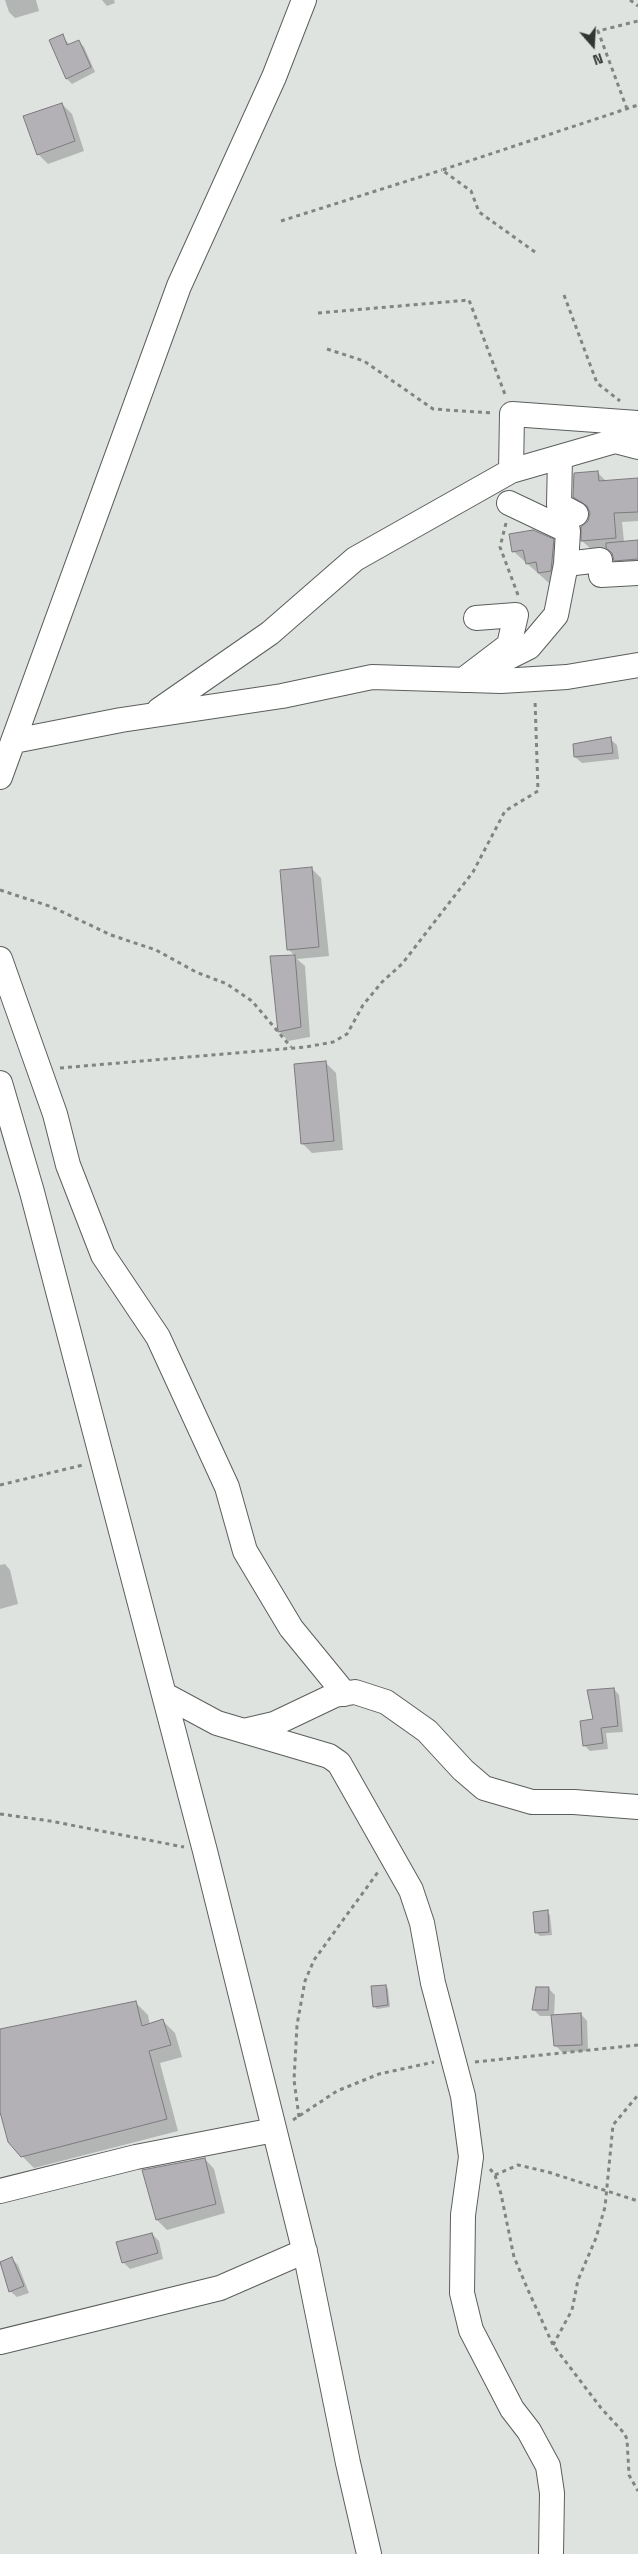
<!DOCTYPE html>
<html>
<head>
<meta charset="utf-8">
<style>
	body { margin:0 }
	#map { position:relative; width:638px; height:2554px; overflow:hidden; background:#dfe3e0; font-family:"Space Grotesk",sans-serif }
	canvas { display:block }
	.north { position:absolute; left:568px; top:20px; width:50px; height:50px; -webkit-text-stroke:4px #dfe3e0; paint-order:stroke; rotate:161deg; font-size:14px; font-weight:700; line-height:20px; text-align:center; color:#333534 }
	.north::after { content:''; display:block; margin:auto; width:18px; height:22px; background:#333534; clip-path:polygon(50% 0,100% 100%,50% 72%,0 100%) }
</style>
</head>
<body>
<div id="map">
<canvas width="638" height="2554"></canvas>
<div class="north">N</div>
</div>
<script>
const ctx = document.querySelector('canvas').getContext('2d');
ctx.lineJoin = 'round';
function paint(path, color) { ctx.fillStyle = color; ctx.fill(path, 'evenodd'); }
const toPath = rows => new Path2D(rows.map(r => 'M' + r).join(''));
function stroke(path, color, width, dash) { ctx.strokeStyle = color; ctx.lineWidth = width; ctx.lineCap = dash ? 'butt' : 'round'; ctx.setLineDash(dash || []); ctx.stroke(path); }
const shadow = toPath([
	[5,0,36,0,39,11,15,18,9,12],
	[102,0,114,0,115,3,107,6],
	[62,36,70,45,78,41,84,47,95,72,72,84,67,79,51,40],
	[62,104,72,114,84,151,48,164,38,154],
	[597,472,606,481,638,479,638,521,622,522,624,542,638,541,638,565,621,566,608,548,591,549,582,541,591,513,574,496],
	[553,540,563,550,560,581,549,583,513,551],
	[610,739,617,745,619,759,582,763,575,757],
	[312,869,321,878,329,956,297,959,305,966,310,1037,288,1041,279,1031,272,958,295,956,288,949],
	[326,1063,336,1073,343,1150,312,1153,302,1143],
	[5,1564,10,1570,18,1604,0,1609,0,1565],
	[614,1689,619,1695,623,1732,606,1733,608,1749,590,1751,584,1745,594,1720],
	[547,1912,550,1915,552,1935,540,1936,537,1933],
	[386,1986,388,1989,390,2007,377,2009,374,2006],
	[548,1988,555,1995,554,2016,581,2014,587,2021,588,2051,562,2052,555,2045,552,2016,540,2016,534,2010],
	[136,2003,148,2015,150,2025,163,2021,175,2033,182,2057,160,2063,178,2131,34,2168,22,2156,0,2108,0,2030],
	[205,2159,214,2169,225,2213,167,2230,157,2220,143,2171],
	[152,2234,159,2241,163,2259,130,2269,123,2262],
	[12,2259,18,2265,29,2293,17,2297,10,2291,0,2263]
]);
const building = toPath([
	[63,34,67,45,79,40,91,67,66,79,49,40,63,34],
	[62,103,75,141,37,155,23,116,62,103],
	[598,471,599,481,638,478,638,512,614,513,616,538,581,541,581,527,588,521,590,513,587,506,573,497,574,473,598,471],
	[533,530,554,539,551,571,538,573,536,562,526,564,523,550,512,552,509,534,533,530],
	[638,540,638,559,614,561,612,553,606,548,606,543,638,540],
	[611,737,613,753,574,757,573,744,611,737],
	[312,867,319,947,287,950,280,870,312,867],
	[295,955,301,1027,278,1032,270,956,295,955],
	[326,1061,334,1141,301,1144,294,1064,326,1061],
	[614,1688,618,1726,601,1728,603,1743,583,1746,580,1721,593,1719,587,1690,614,1688],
	[548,1910,549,1932,535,1933,533,1912,548,1910],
	[386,1985,388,2005,373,2007,371,1986,386,1985],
	[536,1987,549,1987,548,2010,532,2010,536,1987],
	[136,2001,142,2026,163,2019,171,2045,149,2051,167,2119,21,2157,8,2142,0,2112,0,2029,136,2001],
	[581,2013,582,2045,554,2046,551,2015,581,2013],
	[205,2158,216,2204,156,2220,142,2170,205,2158],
	[152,2233,158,2253,122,2263,116,2242,152,2233],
	[12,2257,24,2286,9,2292,0,2262,12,2257]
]);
const path = toPath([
	[630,0,638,6],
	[627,109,598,31,638,21],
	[281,221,442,170],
	[535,252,479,212,471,191,442,170,638,105],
	[564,295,597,383,620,401],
	[318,313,469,300,506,397],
	[327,349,364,361,433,409,492,413],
	[506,523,500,547,518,595],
	[0,890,52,907,111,935,156,950,196,972,227,984,252,1001,291,1047],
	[60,1068,306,1047,333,1042,347,1034,363,1005,382,982,402,964,473,872,505,811,538,791,535,700],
	[0,1485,83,1465],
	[0,1814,50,1821,184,1847],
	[475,2062,638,2045],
	[299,2117,294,2080,297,2025,305,1981,314,1960,378,1872],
	[293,2120,337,2091,379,2074,434,2062],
	[490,2169,495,2175,501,2194,514,2257,528,2290,553,2345,601,2408,624,2433,627,2439,629,2475,638,2491],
	[495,2175,518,2165,548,2172,638,2201],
	[553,2345,572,2310,578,2280,596,2238,605,2207,613,2125,638,2095]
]);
const minor = toPath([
	[512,414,638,423],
	[560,457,559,505,576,514],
	[511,471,512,414],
	[566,564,600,560,601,575,638,573],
	[476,618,516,615,509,645,463,680,529,647,556,615,566,564,568,531,509,503],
	[159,710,270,633,355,559,511,471,615,441,638,447],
	[14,741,121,720,282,696,372,677,501,681,567,677,638,665],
	[0,777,179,286,274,77,304,0],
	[0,959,55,1114,68,1165,103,1255,158,1337,227,1487,245,1551,291,1628,345,1694],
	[0,1083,32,1192,205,1851,307,2261,348,2463,369,2554],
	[165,1695,217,1723,244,1731,274,1724,335,1695,355,1692,386,1702,427,1731,463,1770,484,1788,532,1802,574,1802,638,1807],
	[244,1731,329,1756,339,1763,411,1890,422,1923,433,1983,463,2096,471,2157,463,2215,462,2293,471,2330,512,2409,529,2431,548,2466,552,2493,551,2554],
	[0,2191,136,2157,274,2130],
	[0,2342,220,2288,305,2251]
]);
paint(shadow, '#0003');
paint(building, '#b3b1b5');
stroke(building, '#7d7a7e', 1);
stroke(minor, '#5b5f5c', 26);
stroke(path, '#818482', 3, [4, 4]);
stroke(minor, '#fff', 24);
</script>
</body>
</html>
